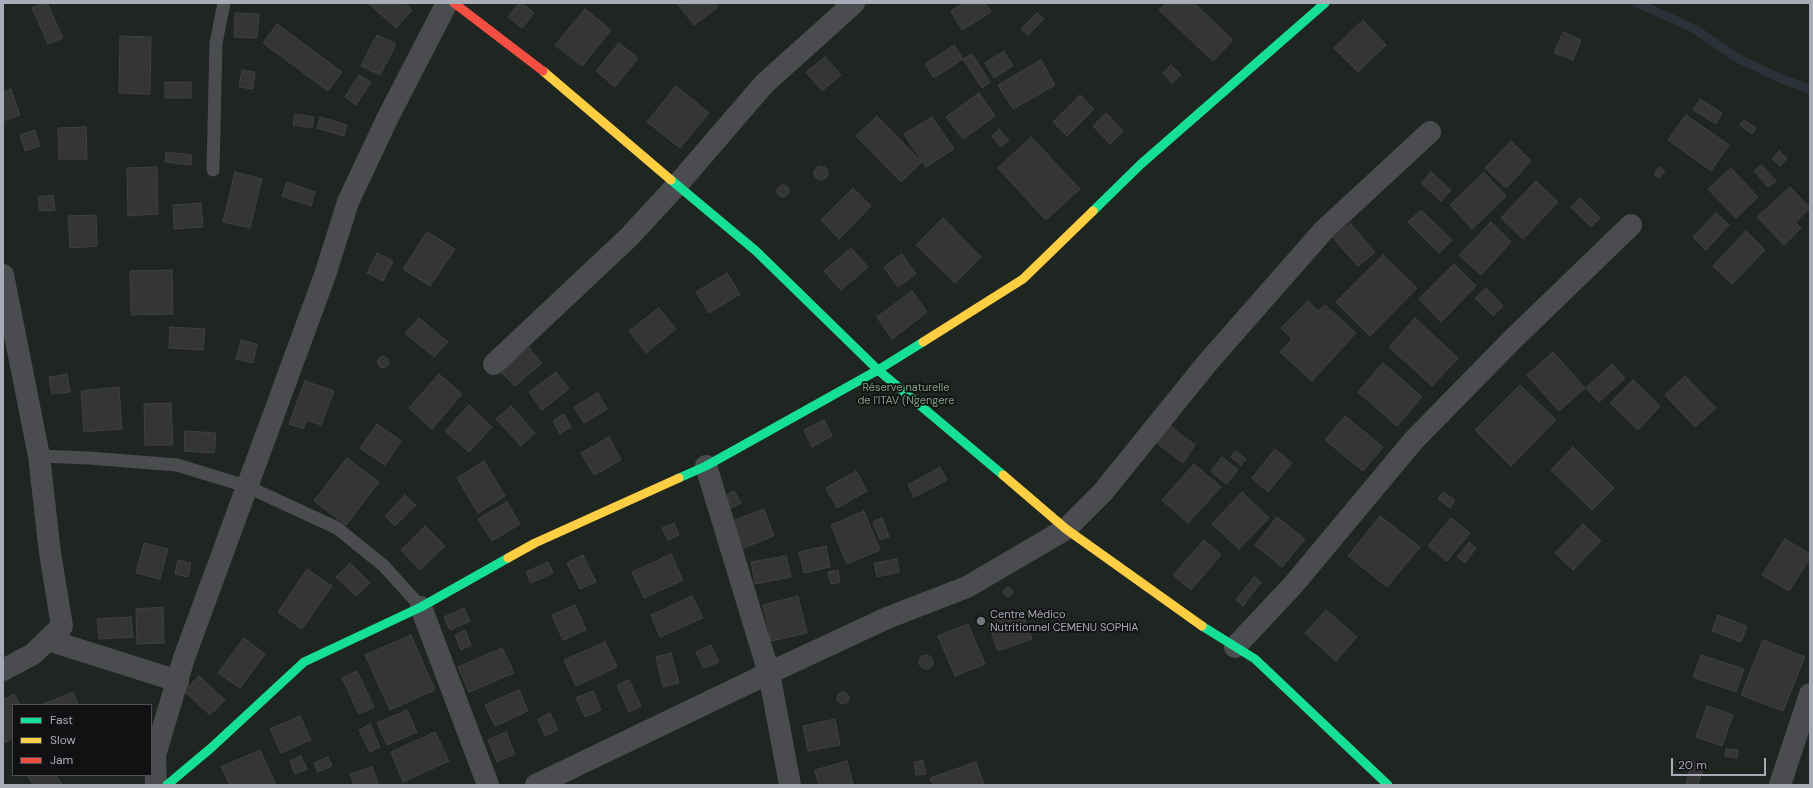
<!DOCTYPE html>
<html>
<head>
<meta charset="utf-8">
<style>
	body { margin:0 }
	#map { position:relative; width:1813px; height:788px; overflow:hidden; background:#171717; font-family:"DM Sans",sans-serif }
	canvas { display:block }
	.frame { position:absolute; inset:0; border:4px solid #a8acb7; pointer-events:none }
	.legend { position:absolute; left:12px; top:704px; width:140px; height:72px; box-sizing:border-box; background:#111113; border:1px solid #4d4f55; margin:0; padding:5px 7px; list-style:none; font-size:12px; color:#a8acb7 }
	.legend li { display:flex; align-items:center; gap:8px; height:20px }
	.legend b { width:20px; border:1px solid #4d4f55 }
	.scale { position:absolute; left:1671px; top:758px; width:95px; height:18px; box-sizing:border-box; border:2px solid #a8acb7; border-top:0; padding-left:5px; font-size:12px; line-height:14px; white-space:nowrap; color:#a8acb7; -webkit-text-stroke:3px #111113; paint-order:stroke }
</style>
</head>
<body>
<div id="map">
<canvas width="1813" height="788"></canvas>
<div class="frame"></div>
<ul class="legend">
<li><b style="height:5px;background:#16e098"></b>Fast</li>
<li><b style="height:5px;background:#ffcf43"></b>Slow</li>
<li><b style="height:5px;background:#f24e42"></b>Jam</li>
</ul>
<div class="scale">20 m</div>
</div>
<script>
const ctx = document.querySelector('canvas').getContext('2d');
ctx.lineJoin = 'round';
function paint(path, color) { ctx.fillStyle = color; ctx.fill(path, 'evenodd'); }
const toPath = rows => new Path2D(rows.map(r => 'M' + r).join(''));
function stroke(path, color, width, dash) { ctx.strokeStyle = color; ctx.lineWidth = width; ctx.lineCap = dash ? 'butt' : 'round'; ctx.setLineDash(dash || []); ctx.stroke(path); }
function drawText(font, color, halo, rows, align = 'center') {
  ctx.font = font + ' "DM Sans",sans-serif'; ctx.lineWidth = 3.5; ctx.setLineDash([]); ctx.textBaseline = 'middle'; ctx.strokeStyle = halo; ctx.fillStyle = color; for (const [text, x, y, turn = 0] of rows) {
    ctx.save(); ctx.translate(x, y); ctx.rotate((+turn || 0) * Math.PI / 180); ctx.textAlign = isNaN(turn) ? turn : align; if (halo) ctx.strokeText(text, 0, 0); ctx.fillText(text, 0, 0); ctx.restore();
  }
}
const green = toPath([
	[3,3,1810,3,1810,785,3,785],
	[13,705,151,705,151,775,13,775]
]);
const stream = toPath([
	[1637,3,1695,29,1737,58,1784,80,1810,89]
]);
const building = toPath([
	[43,3,47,3,63,38,48,44,32,8,43,3],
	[368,3,404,3,412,10,396,28,368,3],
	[519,3,522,3,534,13,522,28,508,17,519,3],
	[677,3,715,3,718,7,694,25,677,3],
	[964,3,985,3,991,12,962,30,951,11,964,3],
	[1166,3,1194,3,1233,40,1213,61,1159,10,1166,3],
	[585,9,611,30,582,66,555,45,585,9],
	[235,13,259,14,257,38,234,37,235,13],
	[1037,13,1044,19,1028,35,1021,29,1037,13],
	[1363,20,1386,45,1358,72,1334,48,1363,20],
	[277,24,342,72,328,91,263,43,277,24],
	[1563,32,1581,40,1573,60,1554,53,1563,32],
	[377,35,396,44,380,75,361,66,377,35],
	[120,36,151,37,150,94,119,93,120,36],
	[619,43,638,58,615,87,596,71,619,43],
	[954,45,963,59,934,78,925,64,954,45],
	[1004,51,1013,66,994,78,985,63,1004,51],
	[972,54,990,82,982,88,963,59,972,54],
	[825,57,841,75,822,91,806,72,825,57],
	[1041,60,1055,85,1013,109,998,85,1041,60],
	[1171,65,1181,75,1172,83,1163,73,1171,65],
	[242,70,255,72,253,89,239,87,242,70],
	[359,75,371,82,356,105,345,97,359,75],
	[165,82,191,82,191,98,165,98,165,82],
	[676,86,709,113,680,148,647,122,676,86],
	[11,89,20,115,3,121,3,92,11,89],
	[979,93,995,116,963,139,946,117,979,93],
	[1080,95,1094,109,1067,136,1053,122,1080,95],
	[1700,99,1722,113,1716,124,1693,110,1700,99],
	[1106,113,1123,131,1110,144,1093,126,1106,113],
	[295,114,314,117,312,128,293,125,295,114],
	[1686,115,1729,145,1711,171,1668,140,1686,115],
	[877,116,922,162,901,182,856,136,877,116],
	[320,117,347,125,344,136,317,128,320,117],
	[932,117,954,149,926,167,904,134,932,117],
	[1744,120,1756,128,1752,134,1740,125,1744,120],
	[86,127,87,159,59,159,58,128,86,127],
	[999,129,1009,141,1001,147,992,136,999,129],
	[35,130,40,146,25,151,20,135,35,130],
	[1031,137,1080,189,1046,220,998,168,1031,137],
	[1511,141,1531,161,1506,188,1485,168,1511,141],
	[1779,151,1787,158,1780,166,1772,159,1779,151],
	[166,152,192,155,191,165,165,162,166,152],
	[1762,165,1776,181,1768,187,1754,171,1762,165],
	'814 173a7 7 0 1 1 14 0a7 7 0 1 1-14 0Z',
	[157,167,158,214,128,216,127,168,157,167],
	[1659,167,1665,171,1659,178,1654,174,1659,167],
	[1731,168,1758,197,1736,218,1708,189,1731,168],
	[235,172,262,179,250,228,223,222,235,172],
	[1431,172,1451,190,1441,201,1421,183,1431,172],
	[1484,172,1506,196,1472,229,1450,205,1484,172],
	[1536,181,1558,202,1523,239,1501,218,1536,181],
	[287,182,315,192,311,206,282,196,287,182],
	'777 191a6 6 0 1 1 12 0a6 6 0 1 1-12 0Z',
	[1790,187,1810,208,1795,222,1801,228,1784,245,1757,217,1790,187],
	[853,188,871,206,839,239,821,220,853,188],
	[53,195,55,210,40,211,38,197,53,195],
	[1580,198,1600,218,1591,227,1571,207,1580,198],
	[201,203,203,227,174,229,173,205,201,203],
	[1421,210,1452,240,1439,253,1408,222,1421,210],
	[1716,213,1729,225,1706,250,1693,237,1716,213],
	[96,215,97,246,70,248,68,216,96,215],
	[943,218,981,257,955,283,916,245,943,218],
	[1491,222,1511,242,1481,275,1459,255,1491,222],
	[1350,223,1375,252,1358,266,1333,238,1350,223],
	[1746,231,1765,250,1732,284,1713,266,1746,231],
	[427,232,455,249,430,286,403,269,427,232],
	[851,248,868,267,841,290,824,271,851,248],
	[377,253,393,261,383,281,367,273,377,253],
	[902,254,916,274,898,287,884,267,902,254],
	[1383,255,1417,288,1370,336,1336,302,1383,255],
	[1454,264,1476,286,1441,322,1419,299,1454,264],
	[172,270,173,314,131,315,130,271,172,270],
	[727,273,740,294,709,313,696,292,727,273],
	[1486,288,1503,306,1493,316,1475,298,1486,288],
	[912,291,927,312,892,339,877,317,912,291],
	[1308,301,1318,311,1325,305,1356,333,1312,381,1280,352,1292,339,1281,328,1308,301],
	[659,308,676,329,646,353,629,331,659,308],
	[419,318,448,342,434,357,405,333,419,318],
	[1415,318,1458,358,1432,386,1389,347,1415,318],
	[170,327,205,329,203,350,169,348,170,327],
	[241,340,257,344,253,363,236,359,241,340],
	[529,348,542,363,515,386,501,372,529,348],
	[1553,352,1585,388,1559,411,1527,375,1553,352],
	'377.5 362a5.5 5.5 0 1 1 11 0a5.5 5.5 0 1 1-11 0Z',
	[1383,363,1422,397,1397,426,1358,392,1383,363],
	[1612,364,1625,378,1599,402,1586,388,1612,364],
	[556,372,569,389,542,410,529,392,556,372],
	[67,374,70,392,52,394,49,377,67,374],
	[439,374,462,394,432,429,409,408,439,374],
	[1685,376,1716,408,1695,427,1665,395,1685,376],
	[1633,380,1660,406,1638,430,1610,403,1633,380],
	[305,381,334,391,321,425,307,420,303,429,289,424,305,381],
	[1520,385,1556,420,1511,466,1475,430,1520,385],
	[119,387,122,429,84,432,81,391,119,387],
	[598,393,607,409,584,423,574,407,598,393],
	[171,403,173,445,145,445,144,404,171,403],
	[469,405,492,427,469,452,445,431,469,405],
	[511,406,535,433,521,446,496,419,511,406],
	[564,414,571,427,560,434,553,421,564,414],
	[1345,416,1383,447,1363,471,1325,440,1345,416],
	[824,420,832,436,812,447,804,430,824,420],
	[377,424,401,441,385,465,360,448,377,424],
	[1170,426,1195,445,1183,463,1157,443,1170,426],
	[185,431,216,433,214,453,184,451,185,431],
	[609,437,621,460,594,475,581,453,609,437],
	[1573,447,1614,488,1592,510,1551,470,1573,447],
	[1275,449,1292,463,1268,492,1252,478,1275,449],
	[1235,451,1246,459,1241,465,1231,457,1235,451],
	[1222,457,1238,470,1226,484,1211,471,1222,457],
	[347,458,379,482,346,525,314,501,347,458],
	[484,461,505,496,478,513,457,478,484,461],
	[1194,464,1221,487,1188,523,1162,500,1194,464],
	[940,467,947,480,914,497,908,485,940,467],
	[856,471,867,491,837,508,826,488,856,471],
	[734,491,741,503,729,509,723,497,734,491],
	[1242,492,1269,518,1239,549,1212,524,1242,492],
	[1443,492,1455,500,1450,508,1438,499,1443,492],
	[405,495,416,505,395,526,385,516,405,495],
	[507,502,520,524,492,541,478,519,507,502],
	[764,509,774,536,741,549,730,522,764,509],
	[864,511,880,550,847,564,831,525,864,511],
	[1380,516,1420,547,1387,587,1348,556,1380,516],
	[1277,517,1305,539,1282,567,1255,545,1277,517],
	[882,518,889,537,880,540,873,522,882,518],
	[1451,518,1470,533,1447,561,1428,546,1451,518],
	[674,523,679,535,668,540,662,528,674,523],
	[1583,524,1601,541,1573,570,1555,553,1583,524],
	[425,526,445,546,420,570,401,550,425,526],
	[1785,539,1810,554,1810,558,1789,591,1762,575,1785,539],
	[1204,540,1221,555,1191,590,1173,575,1204,540],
	[1469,542,1476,548,1465,563,1457,557,1469,542],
	[144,543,168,549,160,579,136,573,144,543],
	[826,546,830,567,804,573,799,552,826,546],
	[671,554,683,580,644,598,632,572,671,554],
	[583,555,596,582,580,589,567,563,583,555],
	[786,556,791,577,755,584,751,562,786,556],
	[897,559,899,572,877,577,874,563,897,559],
	[178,560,191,563,188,577,175,574,178,560],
	[548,562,553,573,531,583,526,572,548,562],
	[350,563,370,583,356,596,336,577,350,563],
	[307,569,332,586,302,629,278,612,307,569],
	[838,570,840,582,831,584,828,572,838,570],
	[1254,577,1261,582,1243,606,1236,600,1254,577],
	'1003.5 592a4.5 4.5 0 1 1 9 0a4.5 4.5 0 1 1-9 0Z',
	[692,596,703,618,660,637,651,615,692,596],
	[798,596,807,633,771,641,763,605,798,596],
	[575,605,586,630,563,640,552,615,575,605],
	[163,607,164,643,137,644,136,609,163,607],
	[464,608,470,621,450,630,444,617,464,608],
	[1326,610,1357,637,1336,661,1305,633,1326,610],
	[1022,612,1032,639,998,651,988,624,1022,612],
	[1718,615,1747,626,1741,642,1712,631,1718,615],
	[131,617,133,637,99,639,97,619,131,617],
	[968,624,985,664,955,676,938,636,968,624],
	[465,630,471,645,461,650,455,635,465,630],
	[411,635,435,690,390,710,365,655,411,635],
	[244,638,265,654,240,688,218,673,244,638],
	[1763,640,1805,657,1783,711,1741,695,1763,640],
	[605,642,617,667,576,686,564,660,605,642],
	[711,645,719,662,704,668,696,652,711,645],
	[502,648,514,673,469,692,458,667,502,648],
	[671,653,679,683,663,687,656,657,671,653],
	'919 662a7 7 0 1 1 14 0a7 7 0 1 1-14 0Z',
	[1701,655,1744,669,1736,692,1693,677,1701,655],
	[357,671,374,707,359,714,342,678,357,671],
	[199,676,225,700,210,715,184,691,199,676],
	[629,680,641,706,629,712,617,685,629,680],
	[519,690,528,711,495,726,485,705,519,690],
	[593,691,601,710,585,717,576,698,593,691],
	'837 698a6 6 0 1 1 12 0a6 6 0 1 1-12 0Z',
	[73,692,78,705,41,705,73,692],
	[14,694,20,705,13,705,13,738,3,744,3,700,14,694],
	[1707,706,1733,715,1722,746,1696,737,1707,706],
	[407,710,417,732,387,745,377,723,407,710],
	[550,713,558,730,545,736,538,719,550,713],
	[300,716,311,740,281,753,270,729,300,716],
	[835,719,840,745,808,751,803,726,835,719],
	[370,724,380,747,370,752,359,730,370,724],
	[435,732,449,761,403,782,391,752,435,732],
	[506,732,515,754,497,762,488,740,506,732],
	[1726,749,1738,750,1737,758,1725,756,1726,749],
	[260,750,276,785,230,785,221,767,260,750],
	[301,756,307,769,295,774,290,761,301,756],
	[328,757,332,766,318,772,314,763,328,757],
	[923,760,926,774,916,775,914,762,923,760],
	[847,761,853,784,819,785,815,770,847,761],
	[1692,761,1704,765,1698,785,1686,783,1692,761],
	[976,762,984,785,933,785,930,778,976,762],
	[372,767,379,785,354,785,350,774,372,767],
	[27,775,56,775,62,785,33,785,27,775]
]);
const lane = toPath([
	[213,170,216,43,224,3],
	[39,456,89,458,177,465,246,486,337,528,384,566,421,607]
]);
const street = toPath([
	[3,275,39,456,50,553,62,626,33,654,3,670],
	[494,364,629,237,678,184,764,84,854,3],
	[706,466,769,673,790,785],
	[421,607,488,785],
	[48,640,178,681],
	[1235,647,1294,584,1414,440,1512,340,1631,225],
	[156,785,155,755,184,658,325,275,348,202,388,117,447,3],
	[536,785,769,673,887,618,967,587,1066,529,1103,492,1208,362,1324,230,1430,132],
	[1780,785,1810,694]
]);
const fast = toPath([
	[671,180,756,251,878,370,1003,475],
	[1093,211,1141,164,1325,3],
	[679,478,706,466,878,370,923,342],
	[1202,626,1255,659,1388,785],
	[167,785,211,748,304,662,421,607,508,558]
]);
const slow = toPath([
	[543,71,671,180],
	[923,342,1023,279,1093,211],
	[1003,475,1066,529,1202,626],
	[508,558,535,543,679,478]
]);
const jam = toPath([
	[454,3,543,71]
]);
const markers = [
	[981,621,5,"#75787f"]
];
const parkNames = [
	["Réserve naturelle",906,388],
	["de l'ITAV (Ngengere",906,401]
];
const poiNames = [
	["Centre Médico",990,615],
	["Nutritionnel CEMENU SOPHIA",990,628]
];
paint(green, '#1f2520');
stroke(stream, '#2a3138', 9);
paint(building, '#353536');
stroke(building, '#3f4043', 1);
stroke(lane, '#4b4c4f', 13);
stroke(street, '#4b4c4f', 22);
stroke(fast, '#16e098', 9);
stroke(slow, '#ffcf43', 9);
stroke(jam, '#f24e42', 9);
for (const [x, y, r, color] of markers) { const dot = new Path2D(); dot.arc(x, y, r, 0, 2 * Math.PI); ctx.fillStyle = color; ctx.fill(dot); stroke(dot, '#111113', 1.5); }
drawText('11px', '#80a183', '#111113', parkNames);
drawText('11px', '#a8acb7', '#111113', poiNames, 'left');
</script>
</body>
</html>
